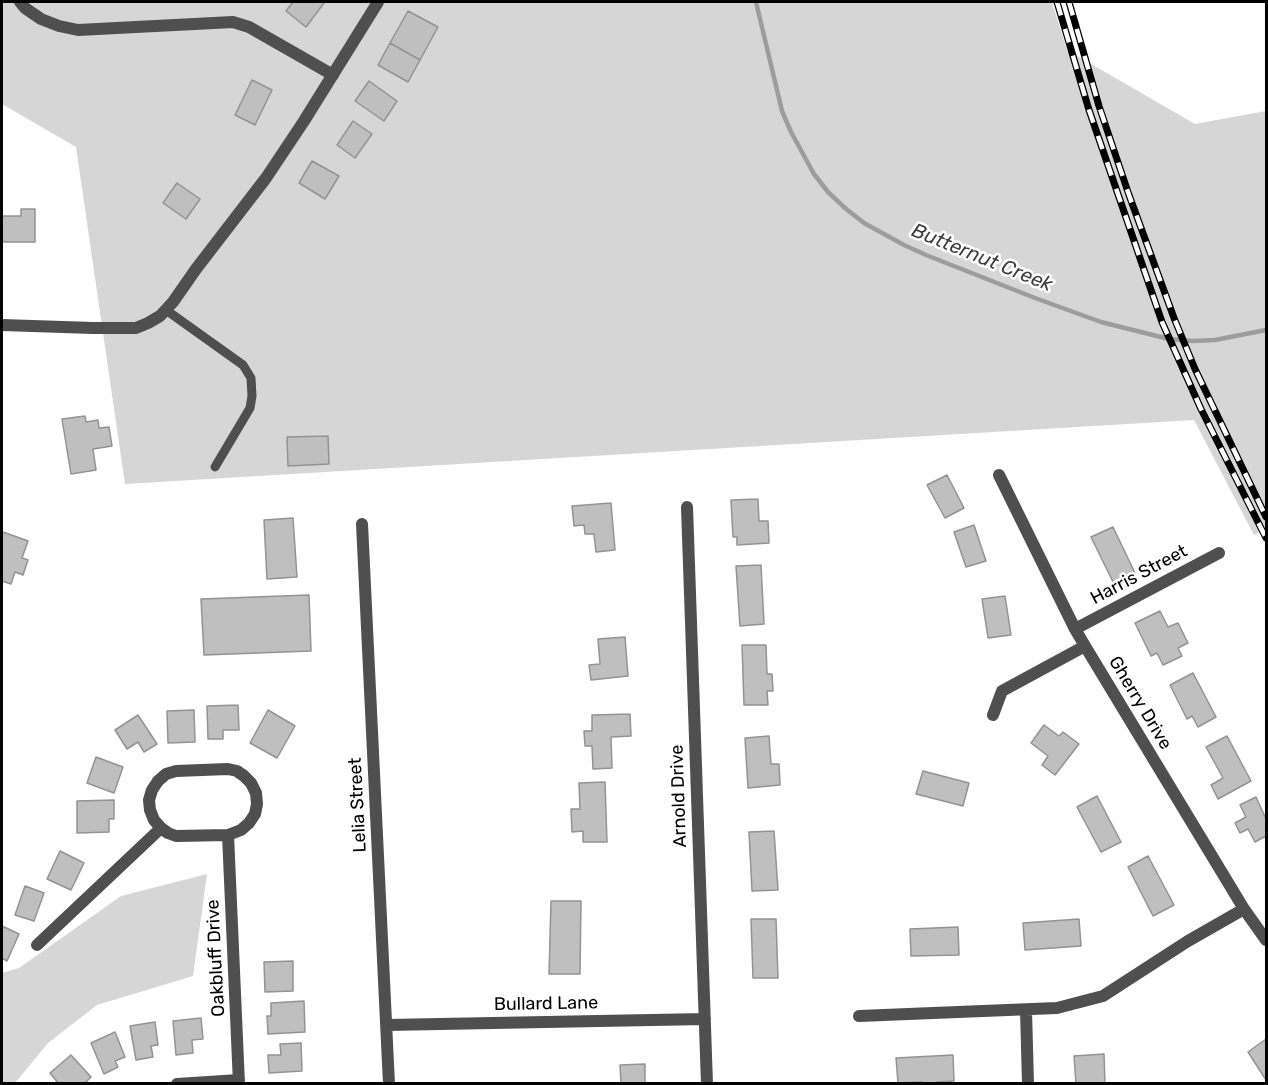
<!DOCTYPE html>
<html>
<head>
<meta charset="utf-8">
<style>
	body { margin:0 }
	#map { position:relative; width:1268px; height:1085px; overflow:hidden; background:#fff; font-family:Rubik,sans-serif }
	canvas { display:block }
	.frame { position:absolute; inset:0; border:3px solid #000; pointer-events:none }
</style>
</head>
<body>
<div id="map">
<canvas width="1268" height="1085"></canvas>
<div class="frame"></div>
</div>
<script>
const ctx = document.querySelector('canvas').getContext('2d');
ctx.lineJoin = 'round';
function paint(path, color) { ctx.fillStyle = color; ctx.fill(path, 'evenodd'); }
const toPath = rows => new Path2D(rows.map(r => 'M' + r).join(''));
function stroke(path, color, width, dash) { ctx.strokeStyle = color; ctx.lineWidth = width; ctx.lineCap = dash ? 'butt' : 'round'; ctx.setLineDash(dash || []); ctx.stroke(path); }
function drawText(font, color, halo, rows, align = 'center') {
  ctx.font = font + ' Rubik,sans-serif'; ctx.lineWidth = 5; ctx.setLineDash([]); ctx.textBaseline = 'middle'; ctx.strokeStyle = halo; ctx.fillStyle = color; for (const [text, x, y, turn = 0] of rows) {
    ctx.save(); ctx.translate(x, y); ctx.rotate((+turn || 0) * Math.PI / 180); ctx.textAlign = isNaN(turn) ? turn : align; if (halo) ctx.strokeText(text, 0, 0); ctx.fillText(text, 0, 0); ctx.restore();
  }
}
const green = toPath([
	[2,2,1052,2,1067,50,1195,124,1266,111,1266,529,1254,535,1194,420,125,484,76,147,2,104],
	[207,874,193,976,97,1005,48,1043,15,1083,2,1083,2,973,19,968,121,896]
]);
const stream = toPath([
	[756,2,782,111,791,132,814,174,828,192,845,208,864,223,904,245,926,255,1035,298,1101,322,1169,339,1192,341,1215,340,1266,330]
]);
const building = toPath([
	[293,2,322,2,324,3,306,27,286,11,293,2],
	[408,11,438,27,420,60,390,43,408,11],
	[390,43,420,60,408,82,378,65,390,43],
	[252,80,272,90,255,125,235,115,252,80],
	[369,81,397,101,384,121,355,101,369,81],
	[353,121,372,134,355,158,337,145,353,121],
	[312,161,339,176,325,199,299,183,312,161],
	[177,183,200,199,186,219,163,203,177,183],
	[21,209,35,209,35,242,2,242,2,216,21,216,21,209],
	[85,416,86,422,98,420,99,428,109,427,112,446,93,449,96,470,71,474,62,419,85,416],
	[328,436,329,464,288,466,287,437,328,436],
	[947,475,964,508,945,518,927,485,947,475],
	[758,499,759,521,768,521,769,543,737,545,737,537,733,537,731,500,758,499],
	[611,503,615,550,596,552,594,534,585,534,584,525,574,526,572,506,611,503],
	[293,518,297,577,267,579,264,520,293,518],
	[974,525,986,561,966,567,954,532,974,525],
	[1113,527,1135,573,1114,584,1091,537,1113,527],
	[3,532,28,541,22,558,28,560,23,575,15,572,11,584,2,581,2,536,3,532],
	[761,565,764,624,740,626,736,566,761,565],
	[309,595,311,651,204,655,201,599,309,595],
	[1005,596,1011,635,988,638,982,599,1005,596],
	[1160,611,1168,627,1178,623,1188,643,1178,648,1182,656,1163,665,1157,653,1151,656,1135,623,1160,611],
	[625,637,628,676,591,680,589,665,600,664,598,639,625,637],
	[742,645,766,645,767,674,772,674,773,691,767,691,768,705,744,705,742,645],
	[1193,673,1216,717,1198,727,1192,716,1187,719,1170,685,1193,673],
	[238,705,239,730,223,730,223,739,208,739,207,706,238,705],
	[194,710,195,742,168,743,167,711,194,710],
	[268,710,295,726,277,758,250,743,268,710],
	[630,714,631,736,611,737,612,768,593,769,592,746,585,746,584,731,592,731,592,715,630,714],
	[138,715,157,744,144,752,138,742,127,749,115,730,138,715],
	[1044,725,1059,736,1063,732,1079,744,1055,775,1042,765,1048,756,1031,743,1044,725],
	[769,736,771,764,779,764,780,785,748,788,745,738,769,736],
	[1227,736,1251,781,1218,799,1211,785,1223,778,1206,747,1227,736],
	[96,757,123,767,114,793,87,783,96,757],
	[923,771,969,783,963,806,916,794,923,771],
	[605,782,607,842,583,842,583,831,572,832,571,809,580,809,579,783,605,782],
	[1097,796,1121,842,1101,852,1077,807,1097,796],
	[1256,797,1266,819,1266,836,1255,842,1248,829,1240,833,1235,823,1246,817,1240,805,1256,797],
	[114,800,114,819,109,819,109,832,77,833,77,801,114,800],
	[774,831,778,890,752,891,749,832,774,831],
	[60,851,84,863,71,890,47,879,60,851],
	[1148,856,1174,905,1153,916,1128,867,1148,856],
	[25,886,44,893,34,921,15,915,25,886],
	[551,901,581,901,580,974,549,974,551,901],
	[751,919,776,919,778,978,753,978,751,919],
	[1079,919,1081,946,1025,950,1023,923,1079,919],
	[2,926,19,934,7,961,2,958,2,926],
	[958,927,959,955,911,956,910,929,958,927],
	[293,961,293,991,265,992,264,962,293,961],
	[304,1001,305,1032,268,1034,267,1016,271,1016,271,1003,304,1001],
	[201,1018,203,1039,192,1040,193,1053,176,1055,173,1021,201,1018],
	[155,1022,158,1045,151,1046,153,1057,136,1060,130,1026,155,1022],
	[115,1032,125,1057,115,1061,118,1067,104,1074,91,1043,115,1032],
	[1266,1039,1266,1080,1248,1052,1266,1039],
	[301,1043,302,1071,269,1073,268,1055,281,1055,280,1044,301,1043],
	[1104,1054,1105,1084,1076,1084,1074,1056,1104,1054],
	[71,1055,91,1077,84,1084,59,1084,50,1073,71,1055],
	[953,1055,954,1081,937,1082,937,1084,922,1084,922,1082,898,1083,896,1058,953,1055],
	[645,1064,645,1084,621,1084,620,1065,645,1064]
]);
const lane = toPath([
	[166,310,243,365,251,378,252,396,250,408,215,467]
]);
const street = toPath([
	[20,2,25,8,41,19,59,26,78,30,233,22,249,27,333,75],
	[2,325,93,328,136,328,148,323,160,316,173,302,196,269,266,178,304,121,378,2],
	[999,475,1075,629,1085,646,1244,909,1266,940],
	[687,507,707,1084],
	[362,524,389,1084],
	[1075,629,1219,553],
	[993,715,1002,691,1085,646],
	[228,769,237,771,244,776,251,783,256,793,257,804,255,814,249,823,241,830,228,835,176,836,168,833,161,828,154,820,150,810,149,800,152,790,158,781,166,774,176,771,228,769],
	[228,835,239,1084],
	[37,945,161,828],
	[1026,1010,1028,1084],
	[859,1016,1057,1008,1103,996,1188,941,1244,909],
	[387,1025,705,1019],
	[177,1084,239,1080]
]);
const rail = toPath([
	[1057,2,1089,110,1162,322,1201,409,1266,538],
	[1069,2,1099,106,1129,195,1174,318,1195,369,1266,517]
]);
const streetNames = [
	["Harris Street",1139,575,-28],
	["Gherry Drive",1140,703,59],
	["Arnold Drive",679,796,-92],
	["Lelia Street",358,805,-93],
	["Oakbluff Drive",216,958,-93],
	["Bullard Lane",546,1004,-1]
];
const waterNames = [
	["Butternut Creek",982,258,22]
];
paint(green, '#d6d6d6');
stroke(stream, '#9d9d9d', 4.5);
paint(building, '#bfbfbf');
stroke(building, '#939393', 1.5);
stroke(lane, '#4f4f4f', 9);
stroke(street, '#4f4f4f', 12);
stroke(rail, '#000', 7);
stroke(rail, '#fff', 4.5, [14]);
drawText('18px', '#000', '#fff', streetNames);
drawText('italic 20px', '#3e3e3e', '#fff', waterNames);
</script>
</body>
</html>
